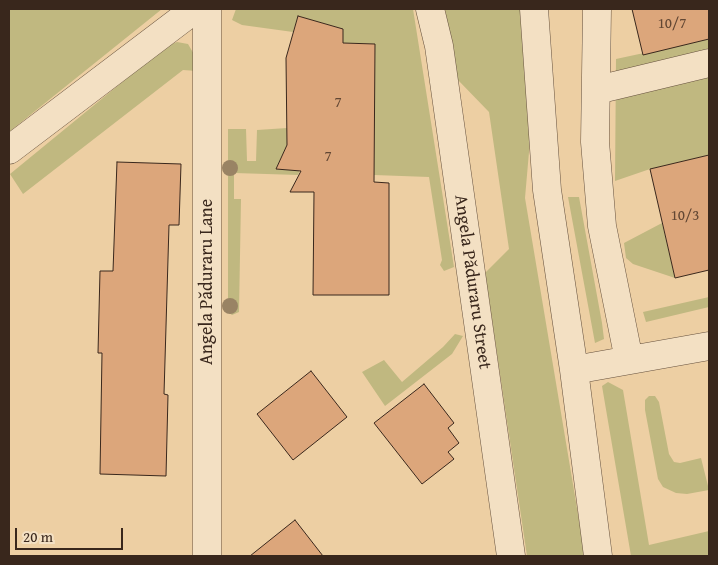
<!DOCTYPE html>
<html>
<head>
<meta charset="utf-8">
<style>
	body { margin:0 }
	#map { position:relative; width:718px; height:565px; overflow:hidden; background:#edcfa3; font-family:"Gentium Book Plus",serif }
	canvas { display:block }
	.frame { position:absolute; inset:0; border:10px solid #39271c; pointer-events:none }
	.scale { position:absolute; left:15px; top:528px; width:108px; height:22px; box-sizing:border-box; border:2px solid #39271c; border-top:0; padding-left:6px; font-size:15px; line-height:18px; white-space:nowrap; color:#39271c; -webkit-text-stroke:4px #f3e0c3; paint-order:stroke }
</style>
</head>
<body>
<div id="map">
<canvas width="718" height="565"></canvas>
<div class="frame"></div>
<div class="scale">20 m</div>
</div>
<script>
const ctx = document.querySelector('canvas').getContext('2d');
ctx.lineJoin = 'round';
function paint(path, color) { ctx.fillStyle = color; ctx.fill(path, 'evenodd'); }
const toPath = rows => new Path2D(rows.map(r => 'M' + r).join(''));
function stroke(path, color, width, dash) { ctx.strokeStyle = color; ctx.lineWidth = width; ctx.lineCap = dash ? 'butt' : 'round'; ctx.setLineDash(dash || []); ctx.stroke(path); }
function drawText(font, color, halo, rows, align = 'center') {
  ctx.font = font + ' "Gentium Book Plus",serif'; ctx.lineWidth = 4; ctx.setLineDash([]); ctx.textBaseline = 'middle'; ctx.strokeStyle = halo; ctx.fillStyle = color; for (const [text, x, y, turn = 0] of rows) {
    ctx.save(); ctx.translate(x, y); ctx.rotate((+turn || 0) * Math.PI / 180); ctx.textAlign = isNaN(turn) ? turn : align; if (halo) ctx.strokeText(text, 0, 0); ctx.fillText(text, 0, 0); ctx.restore();
  }
}
const green = toPath([
	[9,9,162,9,9,132],
	[236,9,413,9,454,267,444,271,440,265,442,260,429,177,374,175,375,44,343,43,343,29,298,16,293,32,242,25,232,20],
	[445,9,532,9,531,129,525,198,585,556,527,556,485,273,509,249,489,112,457,79],
	[709,39,709,155,650,169,615,181,616,59],
	[177,42,188,44,195,56,197,71,183,70,23,194,10,174,165,47],
	[287,128,287,145,276,169,300,170,298,175,234,173,234,199,241,199,239,312,232,315,228,312,228,129,246,129,247,161,256,161,257,130],
	[568,197,579,197,602,323,604,339,595,343],
	[662,223,675,278,633,264,626,258,624,243],
	[709,297,709,307,646,322,643,312],
	[455,334,463,336,452,354,385,406,362,372,384,360,402,382,443,347],
	[608,382,623,390,649,545,709,531,709,556,631,556,602,386],
	[649,396,655,396,659,402,669,454,674,462,680,463,701,458,709,490,687,494,676,493,663,487,658,479,645,410,645,400]
]);
const building = toPath([
	[632,9,709,9,709,39,643,55,632,9],
	[298,16,343,29,343,43,375,44,374,182,389,183,389,295,313,295,314,192,290,192,301,171,276,169,287,145,286,58,298,16],
	[709,155,709,270,675,278,650,169,709,155],
	[117,162,181,164,179,225,169,225,164,394,168,395,166,476,100,474,102,353,98,353,100,271,113,271,117,162],
	[311,371,347,417,293,460,257,414,311,371],
	[424,384,454,423,448,428,459,443,448,452,454,459,422,484,374,423,424,384],
	[295,520,323,556,250,556,295,520]
]);
const minor = toPath([
	[207,9,207,556],
	[430,9,439,46,511,556],
	[534,9,547,190,574,370,598,556],
	[597,9,595,142,602,226,629,360],
	[597,90,709,63],
	[9,150,195,9],
	[574,370,709,346]
]);
const trees = [
	[230,168],
	[230,306]
];
const numberNames = [
	["10/7",672,24],
	["7",338,103],
	["7",328,157],
	["10/3",685,216]
];
const streetNames = [
	["Angela Păduraru Lane",207,282,-90],
	["Angela Păduraru Street",472,282,82]
];
paint(green, '#c0b880');
paint(building, '#dca67b');
stroke(building, '#39271c', 1);
stroke(minor, '#66513e', 29);
stroke(minor, '#f3e0c3', 28);
ctx.fillStyle = '#998364';
for (const [x, y] of trees) { ctx.beginPath(); ctx.arc(x, y, 8, 0, 2 * Math.PI); ctx.fill(); }
drawText('15px', '#624734', null, numberNames);
drawText('18px', '#39271c', '#f3e0c3', streetNames);
</script>
</body>
</html>
